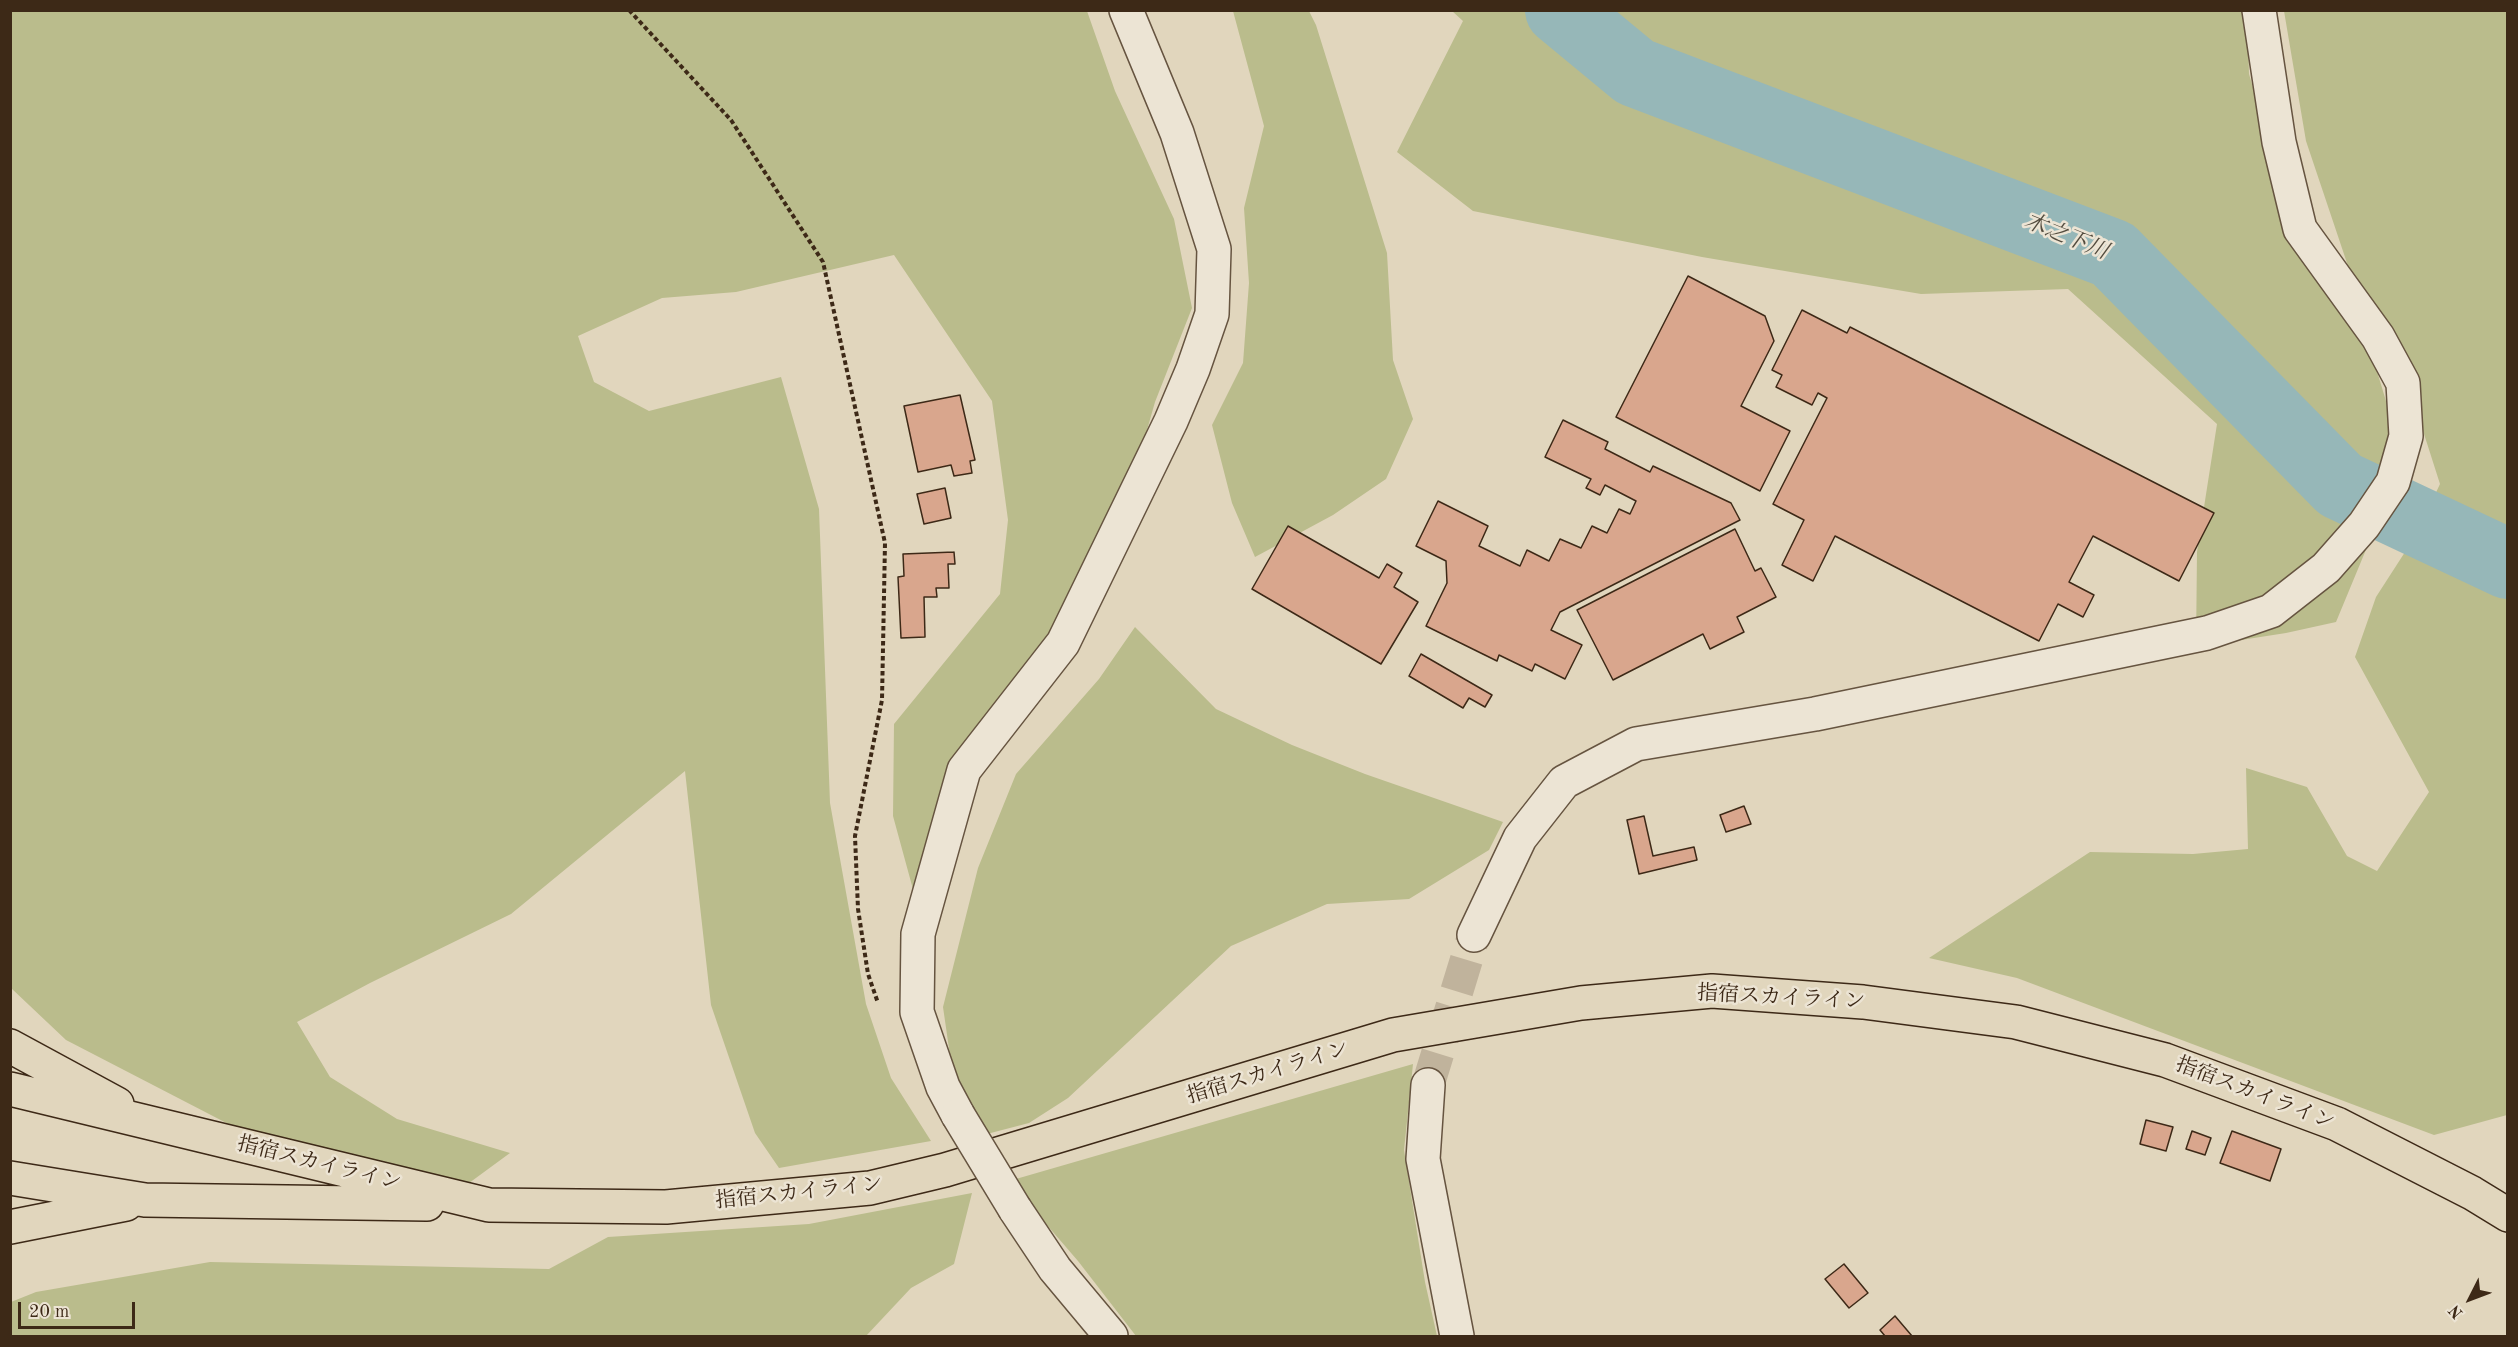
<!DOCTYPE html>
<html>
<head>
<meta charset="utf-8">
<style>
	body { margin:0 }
	#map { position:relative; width:2518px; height:1347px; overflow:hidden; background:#e1d6bd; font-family:"Old Standard TT",serif }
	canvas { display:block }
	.frame { position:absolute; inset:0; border:12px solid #3d2917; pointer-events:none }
	.north { position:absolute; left:2440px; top:1269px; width:60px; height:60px; -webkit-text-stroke:4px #ece4d4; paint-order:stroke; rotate:228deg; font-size:16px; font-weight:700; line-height:24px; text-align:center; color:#3d2917 }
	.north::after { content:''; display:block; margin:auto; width:21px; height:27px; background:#3d2917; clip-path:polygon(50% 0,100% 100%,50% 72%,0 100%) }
	.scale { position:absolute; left:18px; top:1302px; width:117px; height:27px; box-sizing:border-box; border:3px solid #3d2917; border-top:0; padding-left:8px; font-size:18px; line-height:21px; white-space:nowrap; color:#3d2917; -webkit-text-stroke:4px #ece4d4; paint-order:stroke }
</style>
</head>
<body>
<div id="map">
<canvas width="2518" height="1347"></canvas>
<div class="frame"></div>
<div class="north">N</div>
<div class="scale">20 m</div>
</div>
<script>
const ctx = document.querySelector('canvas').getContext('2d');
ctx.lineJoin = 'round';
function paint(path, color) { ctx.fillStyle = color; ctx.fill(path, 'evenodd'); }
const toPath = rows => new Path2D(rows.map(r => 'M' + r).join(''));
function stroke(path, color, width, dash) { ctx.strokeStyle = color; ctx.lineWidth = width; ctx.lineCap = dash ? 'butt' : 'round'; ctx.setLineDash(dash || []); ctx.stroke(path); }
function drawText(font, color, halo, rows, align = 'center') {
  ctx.font = font + ' "Old Standard TT","Noto Serif JP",serif'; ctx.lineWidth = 5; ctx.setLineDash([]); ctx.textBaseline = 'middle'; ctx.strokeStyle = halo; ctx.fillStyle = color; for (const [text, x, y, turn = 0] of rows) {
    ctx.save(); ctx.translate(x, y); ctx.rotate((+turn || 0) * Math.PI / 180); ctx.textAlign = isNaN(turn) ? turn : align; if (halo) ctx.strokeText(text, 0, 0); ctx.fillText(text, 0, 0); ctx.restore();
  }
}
const green = toPath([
	[10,11,1087,11,1115,91,1174,219,1192,308,1155,402,1125,507,1066,637,948,784,920,915,893,816,894,724,1000,594,1008,520,992,401,894,255,736,292,662,298,578,336,594,382,649,411,781,377,819,509,830,803,866,1004,891,1078,931,1141,779,1168,755,1133,711,1005,685,771,511,914,370,983,297,1022,330,1077,397,1119,510,1153,465,1186,296,1159,66,1040,11,988],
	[1233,11,1309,11,1316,25,1387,253,1393,360,1413,419,1386,479,1333,515,1255,557,1232,503,1212,425,1243,363,1249,283,1244,208,1264,126],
	[1452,11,2247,11,2249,74,2279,176,2370,348,2398,441,2387,499,2336,622,2286,633,2196,647,2197,552,2217,424,2068,289,1921,294,1702,257,1473,211,1397,152,1463,21],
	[2284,11,2507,11,2507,1115,2434,1135,2017,978,1929,958,2090,852,2193,854,2248,849,2246,768,2307,787,2347,856,2377,871,2429,792,2355,657,2376,597,2416,535,2440,484,2402,365,2349,269,2306,141],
	[1135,627,1216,709,1292,745,1365,774,1503,822,1489,850,1409,899,1327,904,1231,946,1068,1098,1029,1123,983,1135,954,1083,943,1007,978,868,1016,774,1099,679],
	[1413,1064,1404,1150,1425,1282,1437,1336,1136,1336,1078,1261,1009,1181],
	[972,1193,954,1264,911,1288,866,1336,11,1336,11,1302,36,1292,210,1262,549,1269,608,1237,809,1224]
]);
const river = toPath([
	[1560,10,1635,72,2113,254,2340,485,2508,564]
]);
const building = toPath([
	[1688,276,1765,316,1774,341,1741,406,1790,431,1760,491,1616,417,1688,276],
	[1802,310,1847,333,1850,327,2214,513,2179,581,2093,536,2069,582,2094,595,2083,617,2058,604,2039,641,1835,536,1813,581,1782,565,1804,520,1773,504,1827,398,1818,393,1812,405,1776,387,1782,375,1772,370,1802,310],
	[960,395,975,460,970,461,972,473,954,476,951,465,918,472,904,406,960,395],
	[1563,420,1608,442,1605,449,1650,472,1653,466,1731,503,1740,520,1560,612,1551,630,1582,645,1565,679,1535,664,1532,671,1499,655,1497,661,1426,626,1447,583,1446,561,1416,546,1438,501,1488,526,1479,546,1520,566,1527,550,1549,561,1560,539,1581,548,1592,526,1607,533,1619,509,1630,514,1636,501,1605,485,1600,495,1586,488,1591,479,1545,457,1563,420],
	[945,488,951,518,924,524,917,494,945,488],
	[1288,526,1379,578,1387,564,1402,573,1394,587,1418,602,1381,664,1252,589,1288,526],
	[1735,529,1755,571,1761,568,1776,597,1737,617,1744,632,1710,649,1703,634,1613,680,1577,610,1735,529],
	[954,552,955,564,948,564,949,588,936,588,937,597,924,597,925,637,901,638,898,577,904,576,903,554,954,552],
	[1421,654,1492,695,1485,707,1469,698,1463,708,1409,676,1421,654],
	[1744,806,1751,824,1726,832,1720,815,1744,806],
	[1644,816,1653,856,1694,847,1697,860,1639,874,1627,820,1644,816],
	[2146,1120,2173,1127,2166,1151,2140,1144,2146,1120],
	[2192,1131,2211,1138,2205,1155,2186,1149,2192,1131],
	[2232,1131,2281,1149,2270,1181,2220,1163,2232,1131],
	[1844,1264,1868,1293,1849,1308,1825,1279,1844,1264],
	[1895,1316,1912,1336,1885,1336,1880,1330,1895,1316]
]);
const minorTunnel = toPath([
	[1428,1085,1474,935]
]);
const path = toPath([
	[629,10,731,120,823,262,885,543,882,700,855,836,858,909,868,974,878,1003]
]);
const minor = toPath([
	[1474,935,1520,838,1564,782,1636,744,1815,714,2207,633,2271,611,2326,568,2364,525,2393,482,2406,436,2403,383,2378,337,2300,229,2279,142,2259,10],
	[1428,1085,1423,1159,1457,1336],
	[958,1115,943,1087,917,1012,918,934,964,770,1063,643,1171,421,1193,369,1212,314,1214,249,1177,133,1126,10],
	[1015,1209,1055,1269,1111,1336]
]);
const primary = toPath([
	[10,1046,117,1104],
	[10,1089,489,1205,666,1207,870,1188,945,1170,1393,1035,1581,1003,1712,991,1863,1002,2016,1022,2165,1060,2337,1124,2472,1193,2508,1215],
	[10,1178,145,1200,427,1204],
	[10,1227,126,1204]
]);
const minorBridge = toPath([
	[958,1115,1015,1209]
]);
const streetNames = [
	["指宿スカイライン",1781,998,3],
	["指宿スカイライン",1268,1073,-17],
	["指宿スカイライン",2255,1094,21],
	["指宿スカイライン",319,1164,14],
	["指宿スカイライン",799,1193,-6]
];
const waterNames = [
	["木之下川",2066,237,22]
];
paint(green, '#babc8c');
stroke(river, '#96b7b8', 70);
paint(building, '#d9a68d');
stroke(building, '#3d2917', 1.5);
stroke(minorTunnel, '#c0b39c', 33, [33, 16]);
stroke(minor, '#665440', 36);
stroke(primary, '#3d2917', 36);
stroke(path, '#3d2917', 4, [4.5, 3]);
stroke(minor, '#ece4d4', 33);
stroke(primary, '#e1d6bd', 33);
stroke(minorBridge, '#665440', 36, []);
stroke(minorBridge, '#ece4d4', 33);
drawText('21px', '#3d2917', '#ece4d4', streetNames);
drawText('italic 22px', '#534c3f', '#ece4d4', waterNames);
</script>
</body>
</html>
